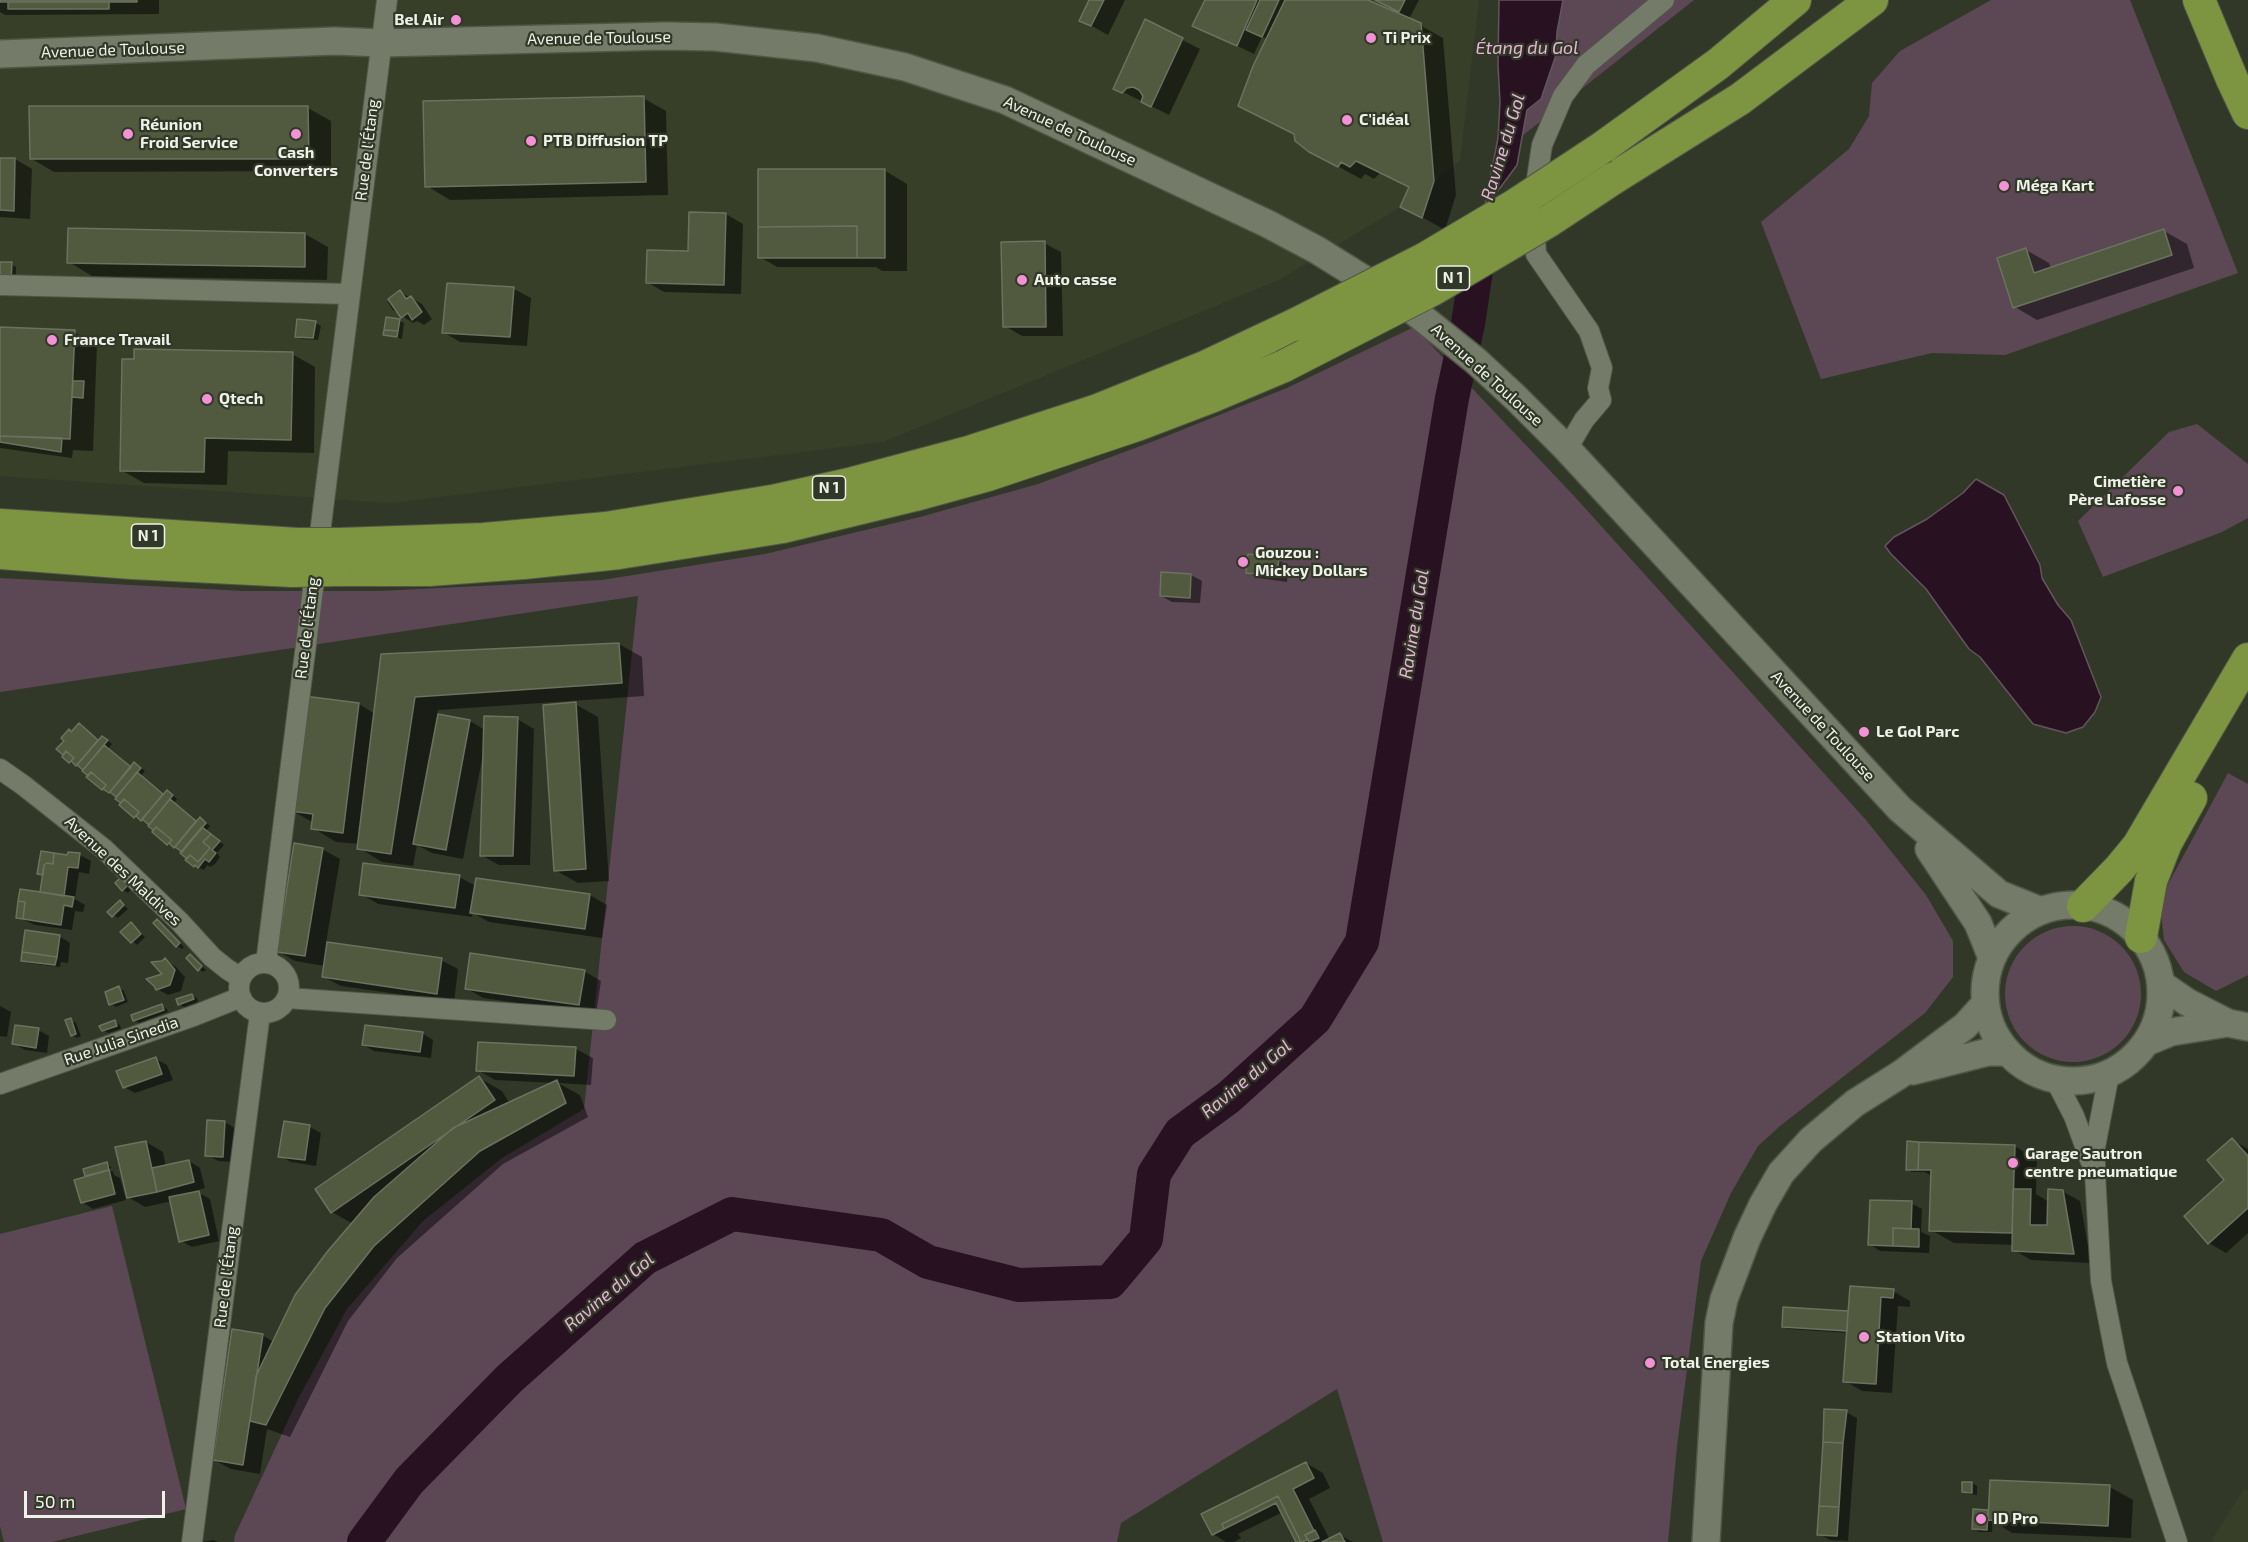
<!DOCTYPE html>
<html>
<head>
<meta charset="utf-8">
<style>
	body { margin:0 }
	#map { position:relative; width:2248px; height:1542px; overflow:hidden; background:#323828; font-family:"Exo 2",sans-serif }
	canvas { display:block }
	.scale { position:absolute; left:24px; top:1491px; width:141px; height:27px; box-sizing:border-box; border:3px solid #eef2e8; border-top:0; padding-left:8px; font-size:18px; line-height:21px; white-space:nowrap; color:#eef2e8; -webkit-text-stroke:4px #323828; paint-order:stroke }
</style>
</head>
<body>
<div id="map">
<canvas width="2248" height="1542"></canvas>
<div class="scale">50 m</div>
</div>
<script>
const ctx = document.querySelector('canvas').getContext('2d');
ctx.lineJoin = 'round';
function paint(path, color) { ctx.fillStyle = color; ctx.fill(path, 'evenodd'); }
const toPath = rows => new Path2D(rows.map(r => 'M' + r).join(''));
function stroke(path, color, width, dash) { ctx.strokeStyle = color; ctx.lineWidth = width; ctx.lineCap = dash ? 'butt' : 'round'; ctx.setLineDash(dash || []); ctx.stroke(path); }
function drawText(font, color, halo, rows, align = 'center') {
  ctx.font = font + ' "Exo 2",sans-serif'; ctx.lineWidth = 4.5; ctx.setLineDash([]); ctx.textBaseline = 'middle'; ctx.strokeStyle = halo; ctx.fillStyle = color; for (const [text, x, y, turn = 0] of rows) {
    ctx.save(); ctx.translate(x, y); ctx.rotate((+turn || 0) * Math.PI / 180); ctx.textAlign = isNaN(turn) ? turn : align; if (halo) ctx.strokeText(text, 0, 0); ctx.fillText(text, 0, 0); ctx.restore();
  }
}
const built = toPath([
	[0,0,1479,0,1460,161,1400,207,1279,280,883,442,390,503,0,476],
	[2244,1489,2248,1491,2248,1542,2213,1542,2213,1538]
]);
const green = toPath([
	[1541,0,1694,0,1517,140],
	[1991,0,2130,0,2238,273,2005,355,1932,353,1821,379,1761,222,1849,149,1869,116,1872,83,1900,51],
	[1414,327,1575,497,1866,820,1926,895,1953,941,1953,977,1925,1013,1780,1126,1758,1146,1731,1193,1701,1261,1677,1446,1668,1542,1383,1542,1337,1389,1121,1523,1117,1542,234,1542,235,1535,298,1399,347,1309,423,1221,502,1158,584,1109,638,596,0,692,0,578,243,591,379,591,602,580,765,554,920,517,1038,484,1154,441,1287,388],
	[2197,424,2248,464,2248,518,2222,532,2103,577,2078,521,2169,432],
	[2228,773,2248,784,2248,975,2216,991,2184,972,2164,940,2161,912,2166,888],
	'2005 994a68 68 0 1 1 136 0a68 68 0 1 1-136 0Z',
	[112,1206,186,1509,52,1542,4,1542,0,1526,0,1234]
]);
const water = toPath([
	[1499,0,1563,0,1557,32,1556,55,1541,99,1527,110,1517,165,1500,188,1485,205,1498,138,1500,102,1498,65,1499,0],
	[1976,479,2004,495,2040,565,2042,578,2058,605,2071,620,2101,697,2095,712,2083,727,2066,733,2033,724,1980,657,1969,649,1926,589,1891,554,1885,546,1894,537,1927,519,1963,493,1976,479]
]);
const shadow = toPath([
	[0,0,159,0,159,14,5,15,0,12],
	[1091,0,1125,0,1108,35,1081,20],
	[1206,0,1365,0,1397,14,1398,11,1376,0,1419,0,1409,19,1443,38,1456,195,1445,230,1402,206,1410,188,1380,173,1374,179,1365,174,1361,179,1310,151,1295,135,1240,106,1268,39,1262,37,1254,54,1194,25],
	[1145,21,1200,49,1169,115,1115,88],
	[643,98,666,111,668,195,450,200,427,186],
	[308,108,331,121,331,171,54,172,32,159],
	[0,159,15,159,32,169,30,219,0,217],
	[884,170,907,184,907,271,882,271,876,267,777,267,760,257],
	[726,214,743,224,741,294,664,292,647,282,689,253],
	[2164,231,2187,244,2194,268,2037,320,2015,307,2026,250,2049,263,2051,269],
	[305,234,328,247,327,280,92,276,69,262],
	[1044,243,1061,252,1063,336,1022,336,1005,326],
	[0,264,11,264,16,267,16,284],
	[449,284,514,289,531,298,527,346,460,342,443,332],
	[400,292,422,304,432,319,424,325,417,321,413,323,393,310,387,301,392,303],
	[399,320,404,323,402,339,385,334],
	[298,321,316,323,321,326,318,340,301,339,296,336],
	[0,329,74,332,97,345,93,451,73,450,72,458,0,448],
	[292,354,315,367,314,453,228,451,227,485,144,483,121,470],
	[1278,560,1289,566,1287,582,1258,578,1247,572],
	[1191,575,1202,581,1200,603,1172,602,1161,596],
	[619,644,642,657,644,696,438,710,437,715,470,721,485,730,517,719,534,729,530,865,499,865,481,855,485,754,483,754,463,859,432,853,417,845,413,866,382,862,359,848,359,844,336,842,313,828,314,823,291,810,359,704,375,714,383,655],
	[575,704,598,717,609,881,578,883,555,870],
	[79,725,100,740,107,740,112,744,108,749,132,767,140,767,145,771,141,776,165,794,167,791,172,794,177,799,174,803,198,822,200,819,210,826,206,831,224,845,217,853,220,857,215,864,210,867,207,865,204,870,195,866,187,860,184,852,168,844,149,823,135,817,121,805,123,803,118,797,103,789,86,770,70,762,58,749],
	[322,849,340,859,326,943,441,960,458,969,454,1002,341,986,324,977,325,966,295,961,278,951],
	[80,855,91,861,89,874,79,872,75,899,85,905,83,912,75,911,72,930,35,925,17,917,42,893,44,876,39,873,68,857],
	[459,877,476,886,590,895,607,905,602,938,489,922,473,913,472,917,378,904,361,894],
	[122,878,133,887,128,893,123,890],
	[120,902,128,909,118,918,113,915],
	[157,920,184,947,182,949,177,946],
	[131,924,145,937,137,945,122,932],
	[59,936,70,943,68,963,61,962,60,967,27,963,22,960],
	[191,956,206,970,203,972,199,969],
	[165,960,176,967,185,977,181,991,168,995,157,989,164,974],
	[584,971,601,981,596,1014,483,998,466,988],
	[119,988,124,991,128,1002,116,1007,111,1004],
	[192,995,197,998,198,1002,184,1007,179,1004],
	[0,1006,11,1012,7,1037,0,1036],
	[162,1006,167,1009,168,1012,139,1023,134,1020],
	[71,1020,76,1023,81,1036,77,1038,72,1035],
	[115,1022,120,1025,121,1029,108,1033,103,1030],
	[38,1030,49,1036,47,1053,25,1050,13,1043],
	[422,1033,433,1040,431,1058,374,1051,363,1045],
	[576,1049,593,1058,591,1085,558,1083,580,1095,588,1117,503,1164,397,1258,348,1321,290,1437,267,1429,260,1474,231,1469,214,1460,262,1335,274,1342,353,1224,332,1212,479,1078,502,1091,510,1104,555,1083,495,1080,478,1070],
	[156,1059,167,1065,173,1080,135,1093,124,1087],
	[225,1122,236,1129,234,1162,218,1161,207,1155],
	[310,1127,321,1133,316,1166,291,1162,280,1156],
	[2232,1140,2248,1149,2248,1233,2226,1253,2209,1243,2226,1180],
	[146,1142,163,1152,166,1167,189,1161,200,1168,205,1188,195,1191,210,1199,219,1241,192,1247,181,1241,172,1201,145,1207,128,1197],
	[2014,1146,2037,1159,2036,1194,2049,1202,2062,1191,2080,1201,2091,1263,2031,1260,2014,1250,2014,1245,1954,1243,1931,1230,1933,1177,1925,1172,1912,1172,1907,1169],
	[107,1164,112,1168,89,1174,89,1177,113,1171,114,1175,120,1178,126,1200,93,1209,82,1202,88,1177,85,1170],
	[1911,1203,1922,1209,1921,1232,1930,1236,1929,1253,1880,1251,1869,1244],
	[1851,1288,1893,1291,1910,1301,1910,1307,1898,1306,1892,1393,1862,1391,1845,1381,1848,1333,1788,1329,1783,1326,1849,1314],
	[1846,1412,1857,1418,1848,1541,1830,1540,1819,1534],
	[1306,1463,1323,1473,1330,1488,1309,1499,1330,1540,1340,1535,1353,1542,1298,1542,1283,1512,1238,1534,1241,1538,1234,1542,1226,1542,1213,1534],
	[1963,1483,1972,1483,1977,1486,1977,1495,1968,1494,1963,1491],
	[2110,1487,2133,1500,2131,1538,2012,1533,1993,1521,1992,1532,1979,1532,1974,1529,1974,1511,1990,1511],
	[214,1540,218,1542,201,1542]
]);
const river = toPath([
	[364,1542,409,1481,509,1379,645,1258,732,1214,881,1235,928,1262,1019,1285,1110,1282,1146,1239,1154,1174,1180,1133,1229,1097,1315,1019,1362,942,1452,398,1468,324,1481,237]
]);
const building = toPath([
	[0,0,137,0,137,2,0,2,0,0],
	[1089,0,1104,0,1091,26,1079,21,1089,0],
	[1205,0,1257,0,1237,46,1192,26,1205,0],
	[1260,0,1279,0,1262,37,1246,30,1260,0],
	[1285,0,1368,0,1421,23,1434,181,1422,218,1400,207,1409,187,1356,161,1350,167,1341,162,1338,167,1309,152,1295,141,1294,134,1238,106,1253,66,1285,0],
	[1375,0,1405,0,1399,12,1375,0],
	[8,2,109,2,109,9,8,9,8,2],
	[1145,19,1183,38,1151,107,1141,102,1143,96,1139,90,1133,87,1127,88,1122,93,1113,89,1145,19],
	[644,96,646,182,425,187,423,101,644,96],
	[29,106,308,106,309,159,30,159,29,106],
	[0,158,15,158,14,211,0,210,0,158],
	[758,169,885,169,885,258,857,258,857,226,758,227,758,169],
	[689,212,726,213,724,285,646,283,647,250,688,251,689,212],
	[857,226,857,258,758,258,758,227,857,226],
	[68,228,305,233,305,267,67,263,68,228],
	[2164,229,2172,255,2013,308,1997,258,2026,248,2034,273,2164,229],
	[1045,241,1046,327,1003,327,1001,242,1045,241],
	[0,262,12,262,11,282,0,282,0,262],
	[447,283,514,287,510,337,442,333,447,283],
	[400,290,406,299,411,296,422,312,412,320,408,313,401,318,388,299,400,290],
	[386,317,400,319,398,331,384,330,386,317],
	[297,319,316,321,313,338,295,337,297,319],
	[0,327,75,330,70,439,0,436,0,327],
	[384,330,398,331,397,337,383,335,384,330],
	[134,349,293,352,291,440,205,438,204,472,120,471,122,359,134,359,134,349],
	[73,381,84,381,83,398,72,397,73,381],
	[0,436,62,438,61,452,0,442,0,436],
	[1248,554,1279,558,1277,576,1246,573,1248,554],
	[1161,572,1191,574,1190,598,1160,596,1161,572],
	[619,643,622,683,415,697,391,854,357,849,381,654,619,643],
	[304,696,359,703,343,833,311,829,313,814,290,811,304,696],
	[576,702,586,869,554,871,543,705,576,702],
	[438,714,470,720,446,850,413,844,438,714],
	[484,716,518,717,513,856,480,856,484,716],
	[79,723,98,740,76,766,71,761,74,758,66,751,63,755,56,749,64,741,61,738,69,729,71,732,79,723],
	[102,736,108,740,83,770,77,765,102,736],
	[104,745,131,767,109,793,103,789,106,785,91,772,88,776,82,771,104,745],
	[66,751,74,758,69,763,62,757,66,751],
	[134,762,141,768,116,797,110,792,134,762],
	[91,772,106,785,102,790,86,777,91,772],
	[137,772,163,794,141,821,136,816,139,812,124,799,121,803,115,799,137,772],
	[167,790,173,795,149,825,142,819,167,790],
	[124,799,139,812,134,818,119,805,124,799],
	[170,799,196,821,174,848,169,843,172,840,156,827,153,830,148,826,170,799],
	[200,817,206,823,182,852,175,847,200,817],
	[156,827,172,840,167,845,152,832,156,827],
	[202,827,211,834,203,842,210,848,198,862,190,855,187,859,180,853,202,827],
	[211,834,220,841,212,850,216,853,209,862,205,859,198,868,195,865,194,867,185,860,190,855,198,862,210,848,203,842,211,834],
	[294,843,323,848,305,956,277,952,294,843],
	[41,851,54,853,53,864,47,863,44,865,43,875,37,874,41,851],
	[68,852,80,853,78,868,68,867,64,896,40,892,44,865,47,863,53,864,54,853,67,855,68,852],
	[363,863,460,875,455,908,359,895,363,863],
	[122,876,129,884,122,891,115,883,122,876],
	[476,878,590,894,585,929,470,913,476,878],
	[20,889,74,897,72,907,64,905,61,925,23,919,25,902,18,901,20,889],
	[120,900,124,905,112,917,107,912,120,900],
	[18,901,25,902,23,919,16,918,18,901],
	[157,919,180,943,176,947,153,923,157,919],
	[131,922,141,934,131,943,120,932,131,922],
	[25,930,60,935,57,957,22,952,25,930],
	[327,942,442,958,437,994,322,977,327,942],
	[22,952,57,957,55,965,21,961,22,952],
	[470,953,585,970,579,1005,465,989,470,953],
	[190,954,202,966,198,971,186,958,190,954],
	[165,958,175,970,170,985,156,990,154,986,146,979,162,974,151,962,162,961,165,958],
	[119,986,124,1000,109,1005,105,992,119,986],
	[192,994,194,999,178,1005,176,999,192,994],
	[162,1004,164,1010,133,1021,131,1015,162,1004],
	[71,1018,76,1034,71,1036,65,1020,71,1018],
	[115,1020,117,1026,102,1031,99,1026,115,1020],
	[15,1025,39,1028,36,1048,12,1044,15,1025],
	[365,1025,423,1032,420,1052,362,1045,365,1025],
	[478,1042,576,1047,574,1076,476,1071,478,1042],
	[156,1057,162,1074,123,1088,116,1071,156,1057],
	[479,1076,495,1100,331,1213,315,1189,479,1076],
	[557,1080,566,1103,480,1151,374,1246,325,1308,266,1425,250,1421,256,1376,295,1295,327,1252,374,1197,453,1128,557,1080],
	[207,1120,225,1121,223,1157,205,1156,207,1120],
	[284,1121,310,1125,305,1160,278,1157,284,1121],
	[2232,1138,2248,1156,2248,1208,2208,1244,2184,1216,2224,1180,2207,1160,2232,1138],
	[146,1141,157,1192,127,1198,115,1147,146,1141],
	[1907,1141,1919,1142,1918,1170,1906,1170,1907,1141],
	[1919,1142,2015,1145,2012,1233,1929,1231,1931,1170,1918,1170,1919,1142],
	[189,1160,194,1182,157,1192,152,1168,189,1160],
	[107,1162,109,1170,85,1176,83,1169,107,1162],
	[109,1170,115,1194,81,1203,74,1180,109,1170],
	[2013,1189,2031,1189,2030,1225,2047,1225,2048,1189,2063,1190,2074,1254,2012,1251,2013,1189],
	[199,1191,209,1235,179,1242,169,1197,199,1191],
	[1870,1200,1912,1201,1911,1229,1893,1228,1893,1246,1868,1245,1870,1200],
	[1893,1228,1919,1229,1919,1247,1893,1246,1893,1228],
	[1850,1286,1894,1289,1893,1298,1881,1297,1876,1384,1843,1382,1850,1286],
	[1783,1307,1848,1311,1847,1331,1782,1327,1783,1307],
	[232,1329,263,1334,243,1465,213,1460,232,1329],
	[1824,1409,1847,1410,1843,1443,1823,1442,1824,1409],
	[1823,1442,1843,1443,1839,1507,1819,1506,1823,1442],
	[1306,1462,1314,1478,1293,1489,1314,1531,1305,1535,1308,1540,1301,1542,1278,1496,1222,1524,1224,1529,1212,1535,1201,1514,1306,1462],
	[1990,1480,2110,1485,2108,1526,1988,1520,1990,1480],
	[1962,1482,1972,1482,1972,1493,1962,1492,1962,1482],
	[1278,1496,1301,1542,1296,1542,1276,1503,1224,1529,1222,1524,1278,1496],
	[1819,1506,1839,1507,1837,1536,1817,1535,1819,1506],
	[1973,1509,1988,1510,1987,1530,1972,1529,1973,1509],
	[1315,1530,1319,1538,1309,1542,1305,1535,1315,1530],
	[1340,1533,1345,1542,1322,1542,1340,1533]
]);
const minor = toPath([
	[0,285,349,294],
	[1567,449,1584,420,1601,400,1598,388,1602,368,1589,331,1536,254,1533,205,1542,145,1563,96,1586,65,1664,0],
	[0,769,23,785,104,849,180,922,212,957,227,969,241,978],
	[266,963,387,0],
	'239 988a25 25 0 1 1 50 0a25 25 0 1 1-50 0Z',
	[287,998,606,1020],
	[2109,1074,2095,1147,2095,1173,2101,1281,2117,1363,2177,1542],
	[2056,1081,2074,1116,2091,1162],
	[0,1084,196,1015,241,997],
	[192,1542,260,1013]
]);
const secondary = toPath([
	[0,54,335,41,381,43,667,36,715,37,817,48,905,67,1005,100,1268,224,1317,250,1410,308,1476,361,1516,398,1567,449,1900,809,1999,894,2041,911],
	[1929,849,1978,923,1992,958],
	'1985 993a88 88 0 1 1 176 0a88 88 0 1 1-176 0Z',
	[2161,984,2187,1002,2228,1023,2248,1027],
	[2147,1042,2171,1032,2228,1023],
	[1913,1071,1988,1052,2005,1052],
	[1706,1542,1719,1323,1724,1299,1747,1238,1763,1204,1781,1173,1811,1140,1855,1103,1901,1074,1965,1026,1985,1004]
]);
const trunk = toPath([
	[2199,0,2232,79,2248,113],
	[1603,147,1718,64,1795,0],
	[1614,178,1740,99,1872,0],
	[0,525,297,544],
	[339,544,484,539,606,528,772,501,853,483,969,452,1095,411,1207,366,1294,325],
	[0,553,132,563,293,571],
	[336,570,429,570,524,563,619,553,783,527,915,495,988,475,1137,425,1213,396,1284,366],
	[2083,906,2119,869,2138,846,2248,659],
	[2141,937,2151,881,2166,843,2191,798]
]);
const trunkBridge = toPath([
	[1294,325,1424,259,1515,205,1603,147],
	[1284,366,1432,290,1549,221,1614,178],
	[297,544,339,544],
	[293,571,336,570]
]);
const markers = [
	[456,20,6,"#f391d6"],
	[1371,38,6,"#f391d6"],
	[1347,120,6,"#f391d6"],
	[128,134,6,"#f391d6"],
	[296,134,6,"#f391d6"],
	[531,141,6,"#f391d6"],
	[2004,186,6,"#f391d6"],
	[1022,280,6,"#f391d6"],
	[52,340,6,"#f391d6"],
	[207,399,6,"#f391d6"],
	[2178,491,6,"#f391d6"],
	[1243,562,6,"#f391d6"],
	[1864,732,6,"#f391d6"],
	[2013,1163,6,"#f391d6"],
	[1864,1337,6,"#f391d6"],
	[1650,1363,6,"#f391d6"],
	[1981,1519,6,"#f391d6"]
];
const shields = [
	[1453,278,33],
	[829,488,33],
	[148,536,33]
];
const shieldNames = [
	["N 1",1453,278],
	["N 1",829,488],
	["N 1",148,536]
];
const poiNames = [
	["Bel Air",444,20,"right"],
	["Ti Prix",1383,38],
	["C'idéal",1359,120],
	["Réunion",140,125],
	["Froid Service",140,143],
	["PTB Diffusion TP",543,141],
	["Cash",296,153,"center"],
	["Converters",296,171,"center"],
	["Méga Kart",2016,186],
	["Auto casse",1034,280],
	["France Travail",64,340],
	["Qtech",219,399],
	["Cimetière",2166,482,"right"],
	["Père Lafosse",2166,500,"right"],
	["Gouzou :",1255,553],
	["Mickey Dollars",1255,571],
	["Le Gol Parc",1876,732],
	["Garage Sautron",2025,1154],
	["centre pneumatique",2025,1172],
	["Station Vito",1876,1337],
	["Total Energies",1662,1363],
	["ID Pro",1993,1519]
];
const streetNames = [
	["Avenue de Toulouse",599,38,-1],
	["Avenue de Toulouse",113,50,-2],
	["Avenue de Toulouse",1070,131,25],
	["Rue de l'Étang",367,150,-83],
	["Avenue de Toulouse",1487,375,42],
	["Rue de l'Étang",307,628,-83],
	["Avenue de Toulouse",1823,726,47],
	["Avenue des Maldives",123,871,43],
	["Rue Julia Sinedia",121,1041,-19],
	["Rue de l'Étang",226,1277,-83]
];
const waterNames = [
	["Étang du Gol",1527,48],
	["Ravine du Gol",1503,147,-73],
	["Ravine du Gol",1414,624,-81],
	["Ravine du Gol",1246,1079,-40],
	["Ravine du Gol",609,1292,-40]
];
paint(built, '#373f28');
paint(green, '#5c4855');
paint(water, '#281221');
stroke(water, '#63555d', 1.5);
paint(shadow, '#0007');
stroke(river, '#281221', 34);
paint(building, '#515a3e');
stroke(building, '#6b7260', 1.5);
stroke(minor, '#515648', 22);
stroke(secondary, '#515648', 30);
stroke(trunk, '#515648', 34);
stroke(minor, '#757b69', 20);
stroke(secondary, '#757b69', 27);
stroke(trunk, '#7d9440', 32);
stroke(trunkBridge, '#515648', 34, []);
stroke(trunkBridge, '#7d9440', 32);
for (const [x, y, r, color] of markers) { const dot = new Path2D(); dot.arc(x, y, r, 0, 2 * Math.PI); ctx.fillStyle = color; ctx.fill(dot); stroke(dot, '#323828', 2); }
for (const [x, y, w] of shields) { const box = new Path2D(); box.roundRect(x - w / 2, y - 12, w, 24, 4.5); ctx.fillStyle = '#323828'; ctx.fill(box); stroke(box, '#eef2e8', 1.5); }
drawText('bold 15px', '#eef2e8', null, shieldNames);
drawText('bold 16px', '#eef2e8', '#323828', poiNames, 'left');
drawText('16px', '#eef2e8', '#323828', streetNames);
drawText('italic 18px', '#e7b3d6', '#323828', waterNames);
</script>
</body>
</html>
